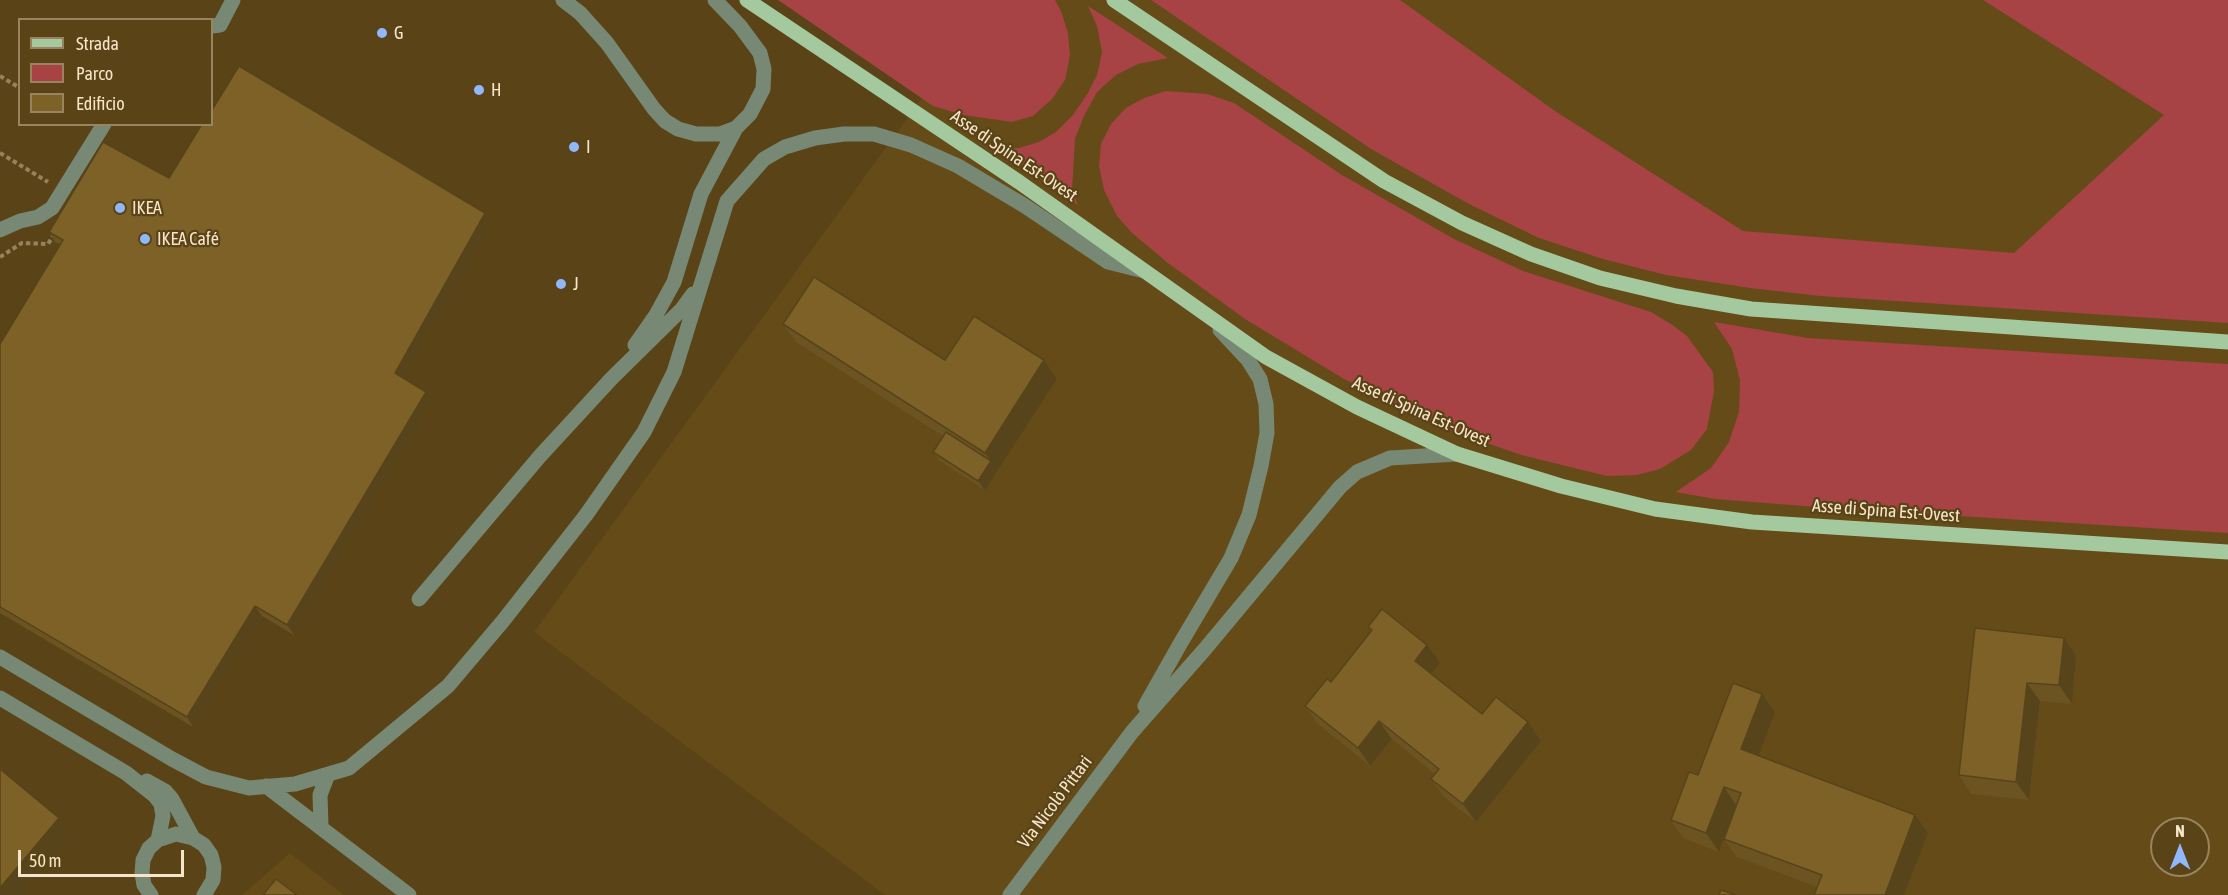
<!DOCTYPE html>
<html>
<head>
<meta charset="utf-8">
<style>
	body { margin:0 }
	#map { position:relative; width:2228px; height:895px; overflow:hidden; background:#594317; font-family:"Asap Condensed",sans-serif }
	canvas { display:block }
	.legend { position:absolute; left:18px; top:18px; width:195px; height:108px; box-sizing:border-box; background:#594317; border:2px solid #98845e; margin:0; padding:8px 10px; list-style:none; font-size:18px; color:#f6e5c8 }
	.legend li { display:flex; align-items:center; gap:12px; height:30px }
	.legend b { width:30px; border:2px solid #98845e }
	.north { position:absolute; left:2150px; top:817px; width:60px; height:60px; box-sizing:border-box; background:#594317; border:2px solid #98845e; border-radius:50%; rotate:0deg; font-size:16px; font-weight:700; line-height:24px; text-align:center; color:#f6e5c8 }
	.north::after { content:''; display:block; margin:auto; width:21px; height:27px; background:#91b8fd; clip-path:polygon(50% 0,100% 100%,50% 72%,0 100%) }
	.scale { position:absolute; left:18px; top:850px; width:166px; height:27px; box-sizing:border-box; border:3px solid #f6e5c8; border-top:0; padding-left:8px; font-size:18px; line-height:21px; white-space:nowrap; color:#f6e5c8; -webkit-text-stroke:4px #594317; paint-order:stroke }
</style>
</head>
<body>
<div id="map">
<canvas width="2228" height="895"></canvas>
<ul class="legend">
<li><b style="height:8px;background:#a4c99e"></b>Strada</li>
<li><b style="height:16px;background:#a74345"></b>Parco</li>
<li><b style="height:16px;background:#7e6127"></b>Edificio</li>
</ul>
<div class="north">N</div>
<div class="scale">50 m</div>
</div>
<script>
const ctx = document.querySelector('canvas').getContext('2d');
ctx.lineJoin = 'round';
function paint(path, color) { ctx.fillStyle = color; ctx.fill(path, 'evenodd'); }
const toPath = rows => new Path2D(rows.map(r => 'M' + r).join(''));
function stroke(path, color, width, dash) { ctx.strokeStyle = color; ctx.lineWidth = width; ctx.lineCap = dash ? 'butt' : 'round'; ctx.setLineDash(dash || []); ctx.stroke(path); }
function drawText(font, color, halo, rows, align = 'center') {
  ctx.font = font + ' "Asap Condensed",sans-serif'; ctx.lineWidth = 4.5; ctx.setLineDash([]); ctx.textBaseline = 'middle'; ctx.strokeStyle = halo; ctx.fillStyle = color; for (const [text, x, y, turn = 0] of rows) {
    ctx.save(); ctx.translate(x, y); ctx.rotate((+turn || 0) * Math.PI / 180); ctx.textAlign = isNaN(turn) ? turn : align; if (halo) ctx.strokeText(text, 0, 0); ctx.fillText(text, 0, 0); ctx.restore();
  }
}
const built = toPath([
	[993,0,2228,0,2228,895,885,895,534,632],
	[2162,829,2198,829,2198,865,2162,865],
	[290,853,344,895,242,895]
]);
const green = toPath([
	[778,0,1055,0,1061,11,1068,33,1070,56,1065,80,1052,99,1033,116,1012,122,964,115,933,106],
	[1151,0,1400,0,1555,111,1743,231,2014,253,2164,115,1983,0,2228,0,2228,323,1820,296,1750,288,1666,275,1603,259,1539,238,1469,204,1371,149],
	[1088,6,1168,58,1138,64,1116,75,1097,92,1084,116,1075,139,1072,190,1078,205,997,149,1019,148,1039,142,1056,132,1073,115,1088,93,1097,75,1102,52,1097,26],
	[1166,91,1207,94,1234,103,1342,175,1454,239,1523,271,1651,312,1674,326,1687,336,1713,372,1714,391,1707,429,1691,450,1660,469,1637,475,1607,476,1521,455,1453,431,1344,379,1245,319,1168,263,1132,233,1117,216,1104,190,1099,166,1101,144,1111,124,1126,108,1144,98],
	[1714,322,1808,338,2228,364,2228,533,1803,506,1715,499,1676,492,1711,468,1729,442,1739,412,1740,380,1732,349]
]);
const path = toPath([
	[0,76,20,88],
	[0,153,48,182],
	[0,257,22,243,48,244,55,233]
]);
const minor = toPath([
	[563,0,580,13,607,43,654,109,665,121,678,129,696,134,720,134,736,128,750,114,763,89,764,69,760,53,740,26,715,0],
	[212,26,220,25,233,0],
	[0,230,20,221,38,217,52,208,104,124],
	[635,345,656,315,674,282,701,194,736,128],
	[419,599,540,456,611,379,682,309,693,294],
	[0,657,172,759,206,777,249,788,295,784,349,768,448,686,503,621,586,515,644,432,674,372,727,201,764,159,785,147,815,138,844,134,874,134,911,145,958,166,1025,206,1108,262,1144,271],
	[0,698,126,773,154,795,161,804,163,816,158,840],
	[1145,706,1180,644,1231,558,1249,515,1261,466,1267,433,1266,404,1260,379,1248,360,1220,330],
	[147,781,165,791,172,799,193,838],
	[266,786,409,895],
	[321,826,320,795,328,774],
	[151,895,144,885,142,873,143,860,149,848,158,840,176,834,193,838,204,845,211,855,214,867,213,880,204,895],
	[1010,895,1132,732,1205,649,1340,487,1357,472,1390,458,1457,454]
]);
const major = toPath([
	[747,0,1019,182,1266,357,1357,407,1457,454,1561,486,1655,509,1752,522,2228,552],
	[1114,0,1384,181,1462,223,1531,254,1600,278,1676,296,1751,309,2228,342]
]);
const wall = toPath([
	[169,178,485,213,492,223,404,378,433,401,294,635,262,616,193,727,0,613,0,344,60,244,55,242,49,232],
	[783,324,945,360,1044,360,1057,379,985,490,940,461,933,452,943,436,796,342],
	[1368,627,1440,663,1431,674,1482,714,1528,722,1541,741,1476,822,1444,797,1431,779,1435,774,1392,739,1370,766,1318,724,1305,706,1331,682,1371,631],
	[1975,628,2076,656,2072,704,2040,701,2029,800,1971,794,1959,775],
	[1775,712,1758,756,1928,833,1904,895,1814,895,1817,887,1737,857,1724,839,1736,805,1719,852,1683,838,1671,820,1698,775]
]);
const shadedWall = toPath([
	[485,213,492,223,402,382,395,373],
	[1044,360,1057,379,985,490,978,481,991,461,985,453],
	[426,392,433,401,294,635,287,625],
	[255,606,262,616,193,727,187,717],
	[2064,638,2076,656,2072,704,2059,685],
	[1427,645,1440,663,1427,679,1415,661],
	[2027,683,2040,701,2029,800,2016,782],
	[1762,694,1775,712,1754,768,1741,749],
	[1379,721,1392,739,1370,766,1358,748],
	[1528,722,1541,741,1476,822,1463,804],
	[1724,787,1736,805,1719,852,1706,833],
	[1915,815,1928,833,1904,895,1885,895],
	[59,818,71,836,22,895,0,895,0,888]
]);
const building = toPath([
	[239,66,485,213,395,373,426,392,287,625,255,606,187,717,0,607,0,344,63,240,49,232,103,142,169,178,202,124,212,124,212,110,239,66],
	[814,277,945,360,974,316,1044,360,985,453,783,324,814,277],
	[946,432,991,461,978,481,933,452,946,432],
	[1382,609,1427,645,1415,661,1482,714,1496,697,1528,722,1463,804,1431,779,1439,769,1379,721,1358,748,1305,706,1327,679,1331,682,1372,630,1368,627,1382,609],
	[1975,628,2064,638,2059,685,2027,683,2016,782,1959,775,1975,628],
	[1733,683,1762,694,1741,749,1915,815,1885,895,1814,895,1822,875,1724,839,1741,793,1724,787,1706,833,1671,820,1689,772,1698,775,1733,683],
	[0,769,59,818,0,888,0,769],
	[276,879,297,895,263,895,276,879],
	[1721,890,1736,895,1719,895,1721,890]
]);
const markers = [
	[382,33,6,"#91b8fd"],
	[479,90,6,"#91b8fd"],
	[574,147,6,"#91b8fd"],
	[120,208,6,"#91b8fd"],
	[145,239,6,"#91b8fd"],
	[561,284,6,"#91b8fd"]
];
const poiNames = [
	["G",394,33],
	["H",491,90],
	["I",586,147],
	["IKEA",132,208],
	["IKEA Café",157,239],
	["J",573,284]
];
const streetNames = [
	["Asse di Spina Est-Ovest",1014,156,34],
	["Asse di Spina Est-Ovest",1421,412,24],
	["Asse di Spina Est-Ovest",1886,511,4],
	["Via Nicolò Pittari",1055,802,-53]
];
paint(built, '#644b17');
paint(green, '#a74345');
stroke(path, '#96825c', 4, [4.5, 3]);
stroke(minor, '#778974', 15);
stroke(major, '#a4c99e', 15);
paint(wall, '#6c5322');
paint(shadedWall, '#58441b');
paint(building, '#7e6127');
stroke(building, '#58441b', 1.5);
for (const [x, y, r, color] of markers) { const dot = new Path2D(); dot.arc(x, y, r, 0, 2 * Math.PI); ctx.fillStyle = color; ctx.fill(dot); stroke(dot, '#594317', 2); }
drawText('18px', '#f6e5c8', '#594317', poiNames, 'left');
drawText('18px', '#f6e5c8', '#594317', streetNames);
</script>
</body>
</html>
